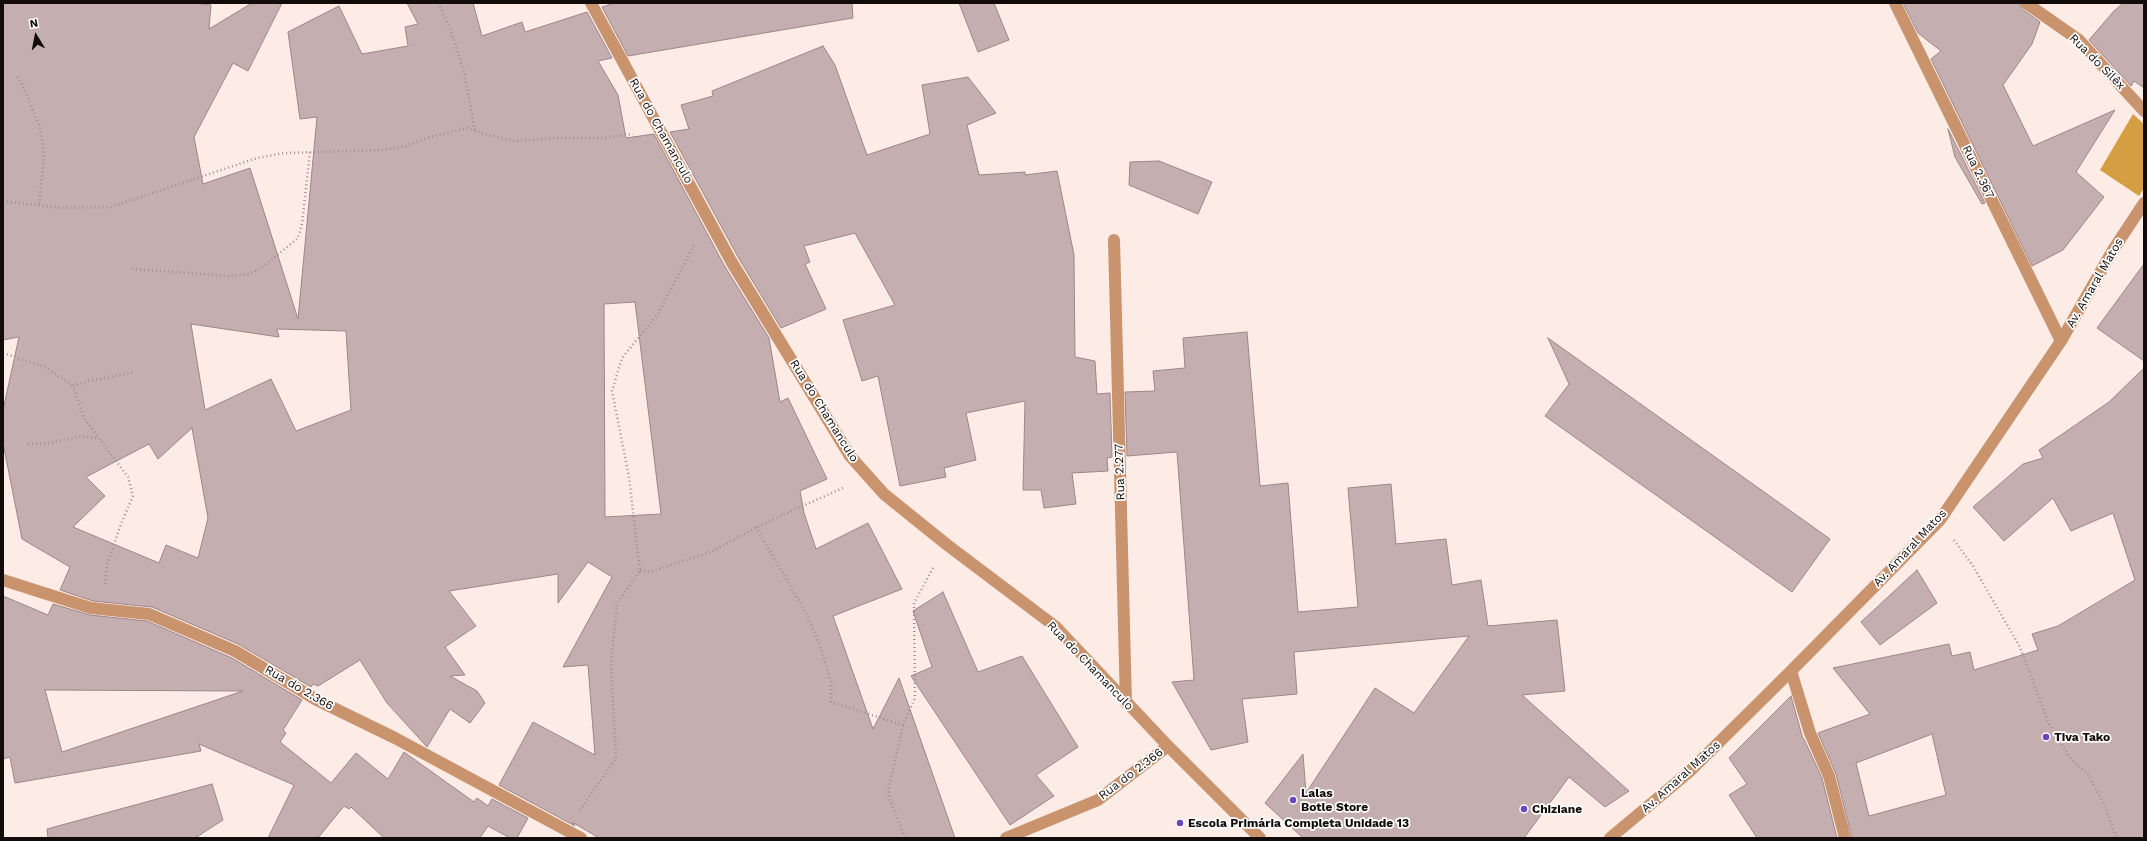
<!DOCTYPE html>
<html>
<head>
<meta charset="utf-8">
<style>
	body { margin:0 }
	#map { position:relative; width:2147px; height:841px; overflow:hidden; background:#fdebe6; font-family:"Work Sans",sans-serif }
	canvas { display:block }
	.frame { position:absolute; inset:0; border:4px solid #120b09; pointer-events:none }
	.north { position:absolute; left:16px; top:16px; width:40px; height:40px; -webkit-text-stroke:3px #fdfdfd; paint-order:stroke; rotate:350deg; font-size:11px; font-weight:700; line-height:16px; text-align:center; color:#120b09 }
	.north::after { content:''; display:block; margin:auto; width:14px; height:18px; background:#120b09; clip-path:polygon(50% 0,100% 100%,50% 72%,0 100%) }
</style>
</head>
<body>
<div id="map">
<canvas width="2147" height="841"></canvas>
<div class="frame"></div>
<div class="north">N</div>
</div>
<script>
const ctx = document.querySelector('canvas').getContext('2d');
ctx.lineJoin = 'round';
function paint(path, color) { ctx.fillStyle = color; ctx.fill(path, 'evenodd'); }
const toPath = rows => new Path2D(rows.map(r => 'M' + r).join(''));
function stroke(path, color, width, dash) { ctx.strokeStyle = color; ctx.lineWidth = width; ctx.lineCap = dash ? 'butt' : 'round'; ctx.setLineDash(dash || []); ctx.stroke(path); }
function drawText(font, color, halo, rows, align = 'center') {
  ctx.font = font + ' "Work Sans",sans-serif'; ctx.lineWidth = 3.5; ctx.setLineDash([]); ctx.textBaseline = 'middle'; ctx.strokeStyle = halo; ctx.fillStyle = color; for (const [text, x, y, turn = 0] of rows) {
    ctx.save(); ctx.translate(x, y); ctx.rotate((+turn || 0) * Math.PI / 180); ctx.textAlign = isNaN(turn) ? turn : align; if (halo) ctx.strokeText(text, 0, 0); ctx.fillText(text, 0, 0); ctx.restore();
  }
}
const forest = toPath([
	[2133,114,2144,124,2144,188,2139,196,2100,170]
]);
const building = toPath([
	[3,3,196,3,211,5,209,29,252,3,282,3,248,71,233,63,194,137,203,184,250,168,298,319,317,117,300,119,288,32,339,6,362,54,408,46,405,27,418,24,407,3,473,3,482,36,522,22,525,32,587,12,612,58,598,61,618,95,626,138,654,134,724,265,769,338,780,402,788,398,827,479,800,491,804,513,816,549,868,523,902,589,833,616,873,729,899,678,955,838,599,838,572,822,575,826,499,785,533,722,595,755,588,665,563,667,612,577,588,562,558,603,558,574,449,591,476,626,445,647,465,675,450,676,477,691,485,703,470,723,450,709,427,747,387,703,360,660,318,686,313,684,311,687,238,644,152,607,93,601,60,590,70,567,22,539,3,443,3,410,19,337,3,340,3,3],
	[635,302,661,514,605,517,604,304,635,302],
	[191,324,279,337,277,329,346,331,351,410,296,431,271,379,205,410,191,324],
	[192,428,208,518,198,558,166,545,159,563,73,527,105,496,86,477,149,444,158,459,192,428],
	[615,3,852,3,853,18,628,56,602,7,615,3],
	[959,3,994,3,1009,40,978,52,959,3],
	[1903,3,2019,3,2022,9,2040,22,2032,44,2003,85,2033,146,2115,110,2076,172,2104,197,2063,250,2032,266,1931,59,1941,51,1918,33,1903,3],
	[2123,3,2144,3,2144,88,2134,81,2131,86,2089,40,2113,12,2123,3],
	[823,46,835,65,867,155,930,134,922,85,968,77,996,113,967,125,979,175,1025,172,1025,175,1057,171,1074,255,1075,357,1095,361,1097,394,1110,393,1112,457,1107,458,1108,471,1072,473,1076,504,1044,508,1041,490,1023,490,1025,401,966,413,976,460,944,468,946,477,900,486,878,376,862,381,843,320,895,305,855,233,804,246,810,262,805,264,826,309,781,328,738,257,670,132,689,129,681,105,713,96,712,91,823,46],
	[1948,129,1985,203,1982,204,1955,157,1948,129],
	[1159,161,1212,182,1198,214,1129,185,1130,162,1159,161],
	[2144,264,2144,361,2097,328,2144,264],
	[1247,332,1260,486,1288,483,1298,612,1358,607,1348,488,1391,484,1396,544,1446,539,1452,585,1481,580,1488,626,1557,620,1565,691,1522,695,1629,791,1605,807,1569,777,1524,838,1303,838,1265,803,1303,754,1306,793,1375,688,1414,713,1469,636,1294,652,1297,694,1242,699,1248,742,1211,750,1172,682,1194,680,1177,452,1127,456,1125,392,1155,391,1153,371,1185,368,1183,338,1247,332],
	[1548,338,1830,539,1792,592,1545,416,1569,384,1548,338],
	[2144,368,2144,838,1852,838,1836,774,1818,733,1870,714,1833,668,1949,644,1952,656,1970,652,1974,670,2038,650,2032,634,2058,626,2135,580,2113,513,2071,531,2053,498,2004,541,1973,507,2023,464,2043,458,2039,450,2109,402,2144,368],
	[1932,734,1946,795,1869,816,1856,763,1932,734],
	[1917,570,1937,603,1880,645,1861,622,1917,570],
	[943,592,978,672,1022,656,1078,747,1036,775,1054,796,1010,825,911,676,932,667,913,611,943,592],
	[3,596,48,615,53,604,90,615,147,621,232,658,302,700,283,730,286,733,280,742,331,783,356,753,388,779,404,752,474,802,477,798,488,806,492,799,528,818,517,838,510,838,488,826,480,838,384,838,351,807,349,809,344,806,318,838,268,838,294,785,199,744,201,751,15,783,10,757,3,759,3,596],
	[45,690,243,691,62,752,45,690],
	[1791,696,1803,739,1804,739,1822,778,1837,838,1757,838,1729,795,1747,784,1729,758,1791,696],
	[212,784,223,820,195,838,48,838,47,829,212,784]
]);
const path = toPath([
	[438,3,450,28,464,72,475,131],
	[17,77,22,84,40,127,43,144,44,157,39,206],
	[3,201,61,208,111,207,257,158,284,153,382,150,407,146,426,138,467,128,481,133,513,141,558,138,602,138,633,134],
	[132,269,228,276,249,274,263,267,298,238,302,224,310,152],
	[3,353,45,367,73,386],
	[28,444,51,443,81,436,97,438],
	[756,527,807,615,820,646,831,682,831,702,903,725,915,698,914,603,934,566],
	[1954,540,1973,566,2020,647,2049,724,2071,759,2088,774,2104,804,2117,838],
	[640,571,650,572,711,552,763,524,845,487],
	[105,584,107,565,121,524,133,496,128,477,84,418,73,386,88,381,135,372],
	[903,725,889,787,889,798,905,838],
	[580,810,616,758,611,664,617,603,640,571,629,477,612,391,622,358,658,314,694,245]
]);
const minor = toPath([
	[591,3,731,261,850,456,884,494,946,544,1056,627,1168,746,1260,838],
	[1895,3,2061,341],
	[2026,3,2079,40,2144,111],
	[1114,240,1126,703],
	[3,580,91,608,149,614,235,651,317,700,395,738,581,838],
	[1791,671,1810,733,1829,776,1845,838],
	[1006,838,1098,800,1168,746],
	[1610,838,1689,772,1791,671,1940,520,2061,341,2113,250,2144,203]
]);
const markers = [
	[2046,737,4,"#6a46bf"],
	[1293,800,4,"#6a46bf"],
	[1524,809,4,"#6a46bf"],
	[1180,823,4,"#6a46bf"]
];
const streetNames = [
	["Rua do Silêx",2097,62,45],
	["Rua do Chamanculo",661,131,61],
	["Rua 2.367",1978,172,64],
	["Av. Amaral Matos",2095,283,-60],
	["Rua do Chamanculo",824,411,58],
	["Rua 2.277",1120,472,-92],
	["Av. Amaral Matos",1910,548,-47],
	["Rua do Chamanculo",1090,666,46],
	["Rua do 2.366",299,688,30],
	["Rua do 2.366",1131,774,-37],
	["Av. Amaral Matos",1681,777,-42]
];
const poiNames = [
	["Tiva Tako",2054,737],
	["Lalas",1301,793],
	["Botle Store",1301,807],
	["Chiziane",1532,809],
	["Escola Primária Completa Unidade 13",1188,823]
];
paint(forest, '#d69e43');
paint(building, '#c5aeaf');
stroke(building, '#9c8687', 1);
stroke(path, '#9e918d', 2.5, [1, 3]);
stroke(minor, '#c9936d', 12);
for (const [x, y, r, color] of markers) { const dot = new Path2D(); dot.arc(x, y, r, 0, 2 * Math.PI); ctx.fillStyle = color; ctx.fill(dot); stroke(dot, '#fdfdfd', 1.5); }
drawText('12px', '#120b09', '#fdfdfd', streetNames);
drawText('bold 12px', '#120b09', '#fdfdfd', poiNames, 'left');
</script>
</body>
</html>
